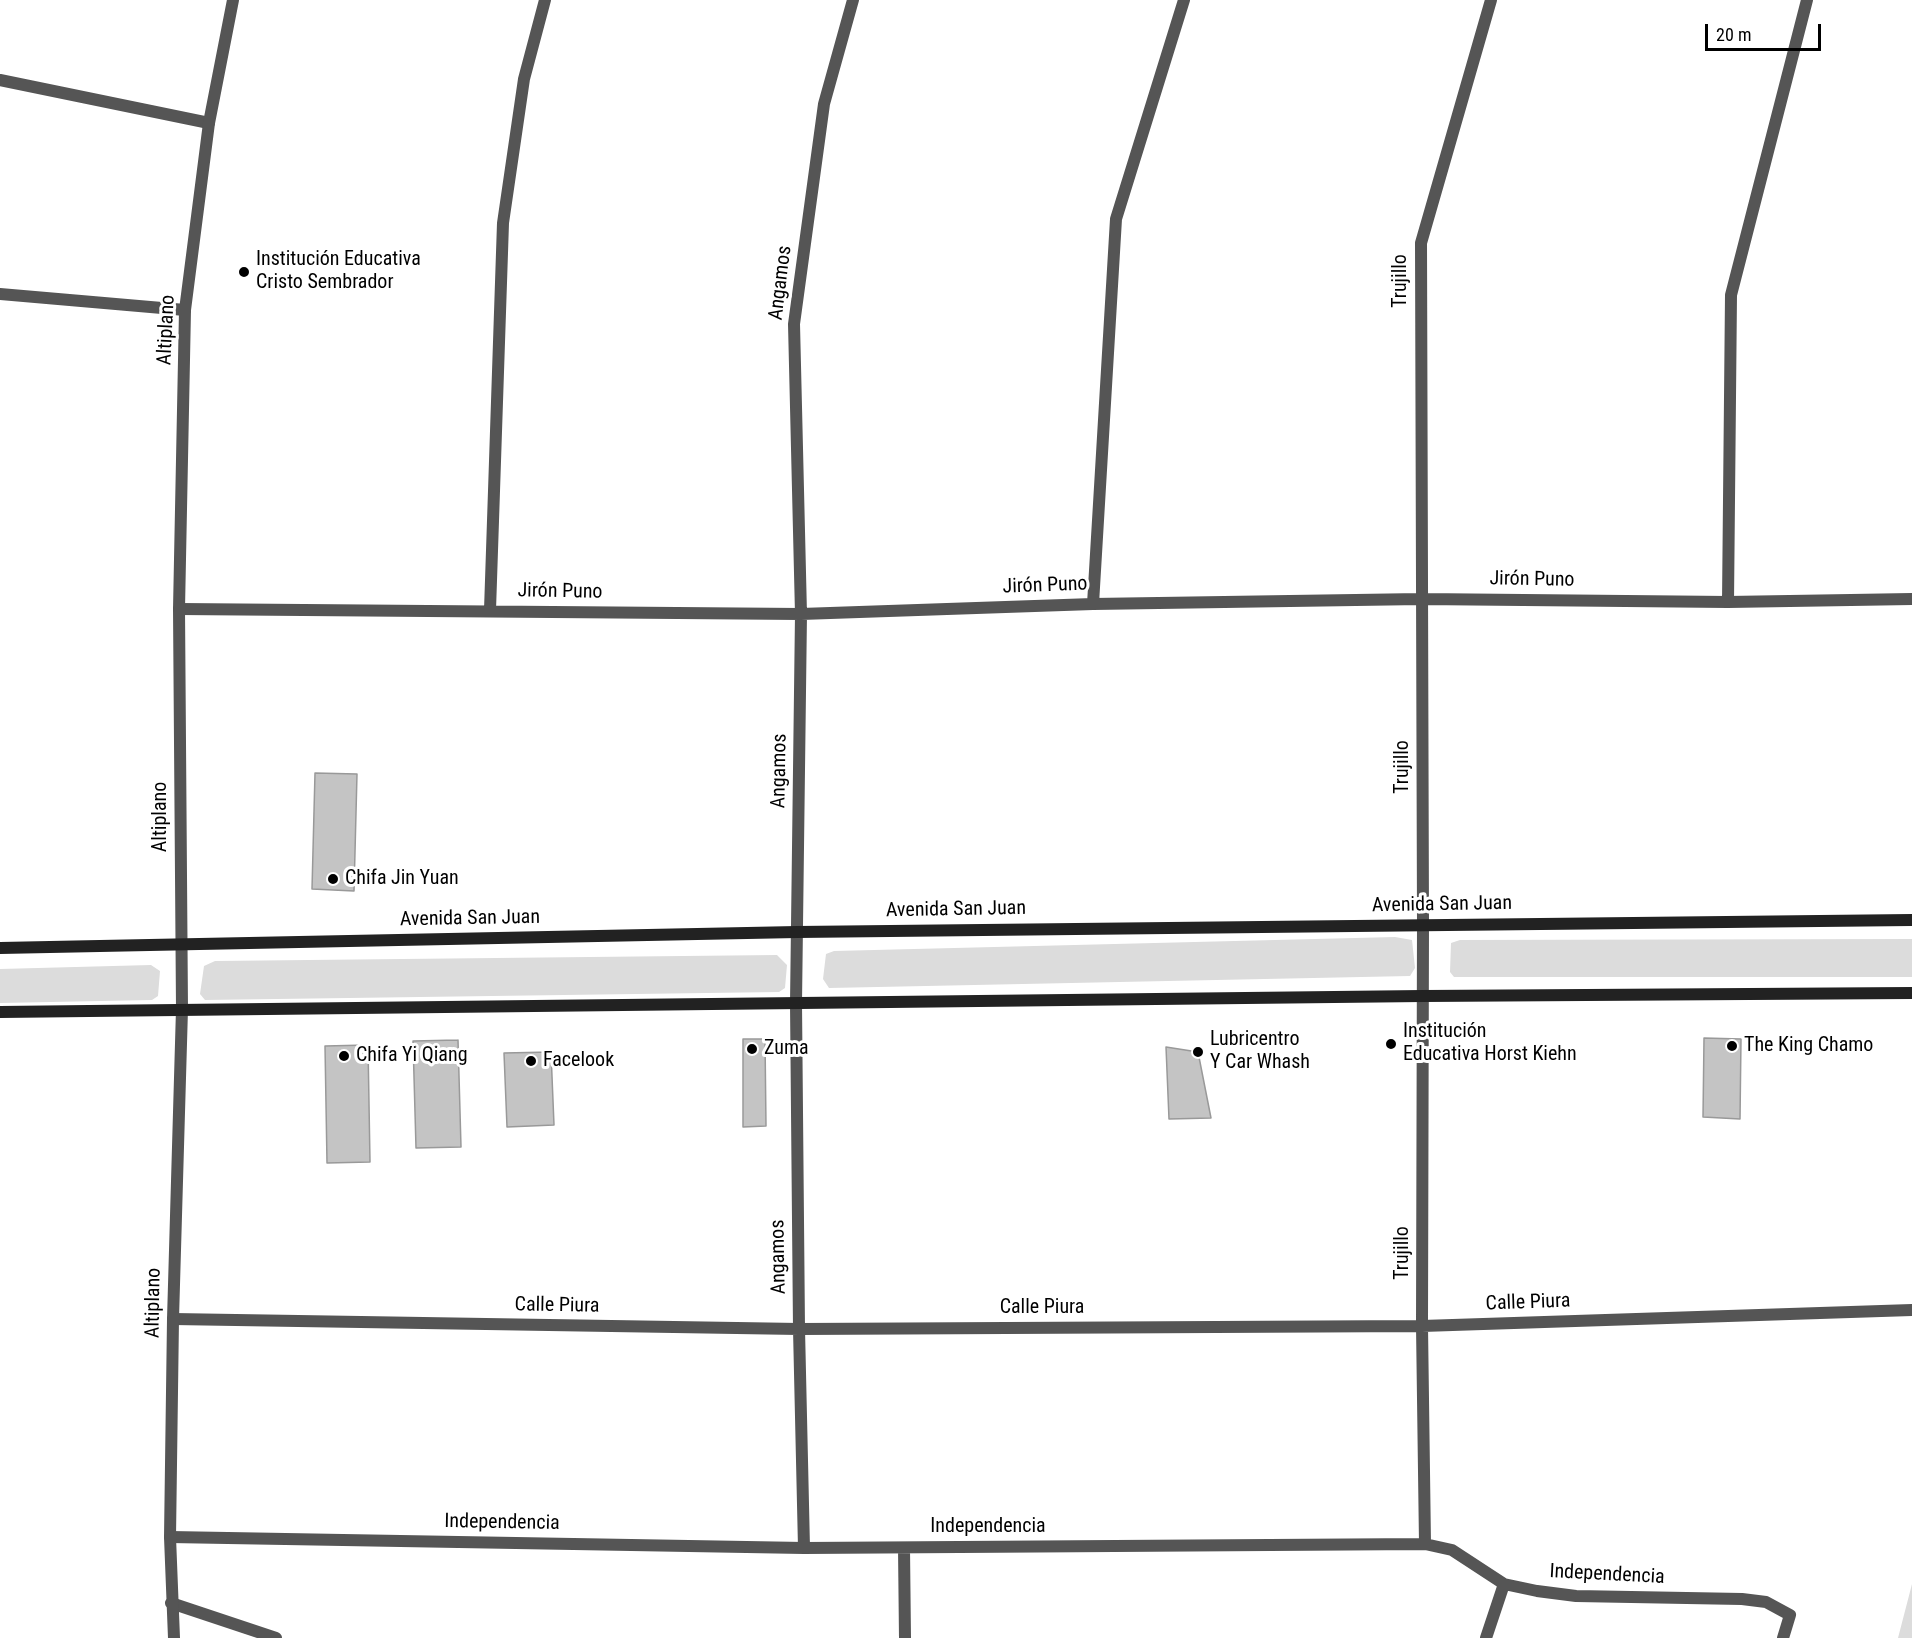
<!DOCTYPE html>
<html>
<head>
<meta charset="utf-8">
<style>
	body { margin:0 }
	#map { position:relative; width:1912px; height:1638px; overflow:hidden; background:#fff; font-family:"Roboto Condensed",sans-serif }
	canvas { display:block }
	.scale { position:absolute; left:1705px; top:24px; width:116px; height:27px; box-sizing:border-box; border:3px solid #000; border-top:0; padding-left:8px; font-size:18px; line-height:21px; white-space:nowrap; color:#000; -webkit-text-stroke:4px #fff; paint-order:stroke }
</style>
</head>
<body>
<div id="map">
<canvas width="1912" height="1638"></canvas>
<div class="scale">20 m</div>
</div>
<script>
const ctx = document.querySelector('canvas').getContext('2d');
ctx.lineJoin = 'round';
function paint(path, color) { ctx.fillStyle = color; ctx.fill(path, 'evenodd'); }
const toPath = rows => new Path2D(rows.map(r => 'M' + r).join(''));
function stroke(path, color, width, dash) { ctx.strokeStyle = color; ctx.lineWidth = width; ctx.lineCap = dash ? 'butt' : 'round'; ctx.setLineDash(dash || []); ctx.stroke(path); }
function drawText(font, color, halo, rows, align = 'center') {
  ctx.font = font + ' "Roboto Condensed",sans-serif'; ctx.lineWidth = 6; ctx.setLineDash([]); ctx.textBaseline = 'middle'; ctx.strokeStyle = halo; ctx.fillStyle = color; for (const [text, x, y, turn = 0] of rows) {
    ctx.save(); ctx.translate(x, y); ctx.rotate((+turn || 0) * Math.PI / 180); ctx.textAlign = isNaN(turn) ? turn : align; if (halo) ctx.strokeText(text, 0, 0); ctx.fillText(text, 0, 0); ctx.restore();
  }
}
const green = toPath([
	[1395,937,1412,940,1415,968,1410,976,829,988,823,979,826,954,834,951],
	[1912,939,1912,977,1454,977,1450,972,1451,943,1460,940],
	[777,955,787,965,785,988,779,992,205,1000,200,994,204,966,215,961],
	[151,965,160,971,158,996,152,1000,0,1003,0,969],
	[1912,1584,1912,1638,1898,1638]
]);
const building = toPath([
	[315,773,357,774,354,891,312,889,315,773],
	[1704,1038,1741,1039,1740,1119,1703,1117,1704,1038],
	[743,1039,765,1039,766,1126,743,1127,743,1039],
	[458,1040,461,1147,416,1148,413,1041,458,1040],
	[368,1045,370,1162,327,1163,325,1046,368,1045],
	[1166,1047,1198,1052,1211,1118,1169,1119,1166,1047],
	[551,1052,554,1125,507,1127,504,1053,551,1052]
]);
const pedestrian = toPath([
	[171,1603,276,1638]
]);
const minor = toPath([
	[0,80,209,123],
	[0,294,185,310],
	[1728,602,1731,295,1807,0],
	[1093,604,1116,219,1184,0],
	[179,609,801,614,1093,604,1421,599,1728,602,1912,599],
	[490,610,503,223,524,79,545,0],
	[173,1319,799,1329,1422,1326,1912,1310],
	[170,1537,804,1548,1425,1544,1452,1550,1504,1584,1537,1591,1576,1596,1742,1599,1766,1602,1790,1615,1783,1638],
	[1425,1544,1422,1326,1423,924,1421,243,1491,0],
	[804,1548,799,1329,796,1003,801,614,794,324,824,104,853,0],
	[904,1548,905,1638],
	[1486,1638,1504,1584]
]);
const tertiary = toPath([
	[174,1638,170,1537,173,1319,182,1009,179,609,185,310,209,123,233,0]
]);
const secondary = toPath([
	[0,948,797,932,1912,920],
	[0,1012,1423,996,1912,993]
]);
const markers = [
	[244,272,6,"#000"],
	[333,879,6,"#000"],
	[1391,1044,6,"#000"],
	[1732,1046,6,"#000"],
	[752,1049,6,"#000"],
	[1198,1052,6,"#000"],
	[344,1056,6,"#000"],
	[531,1061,6,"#000"]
];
const poiNames = [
	["Institución Educativa",256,260],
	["Cristo Sembrador",256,283],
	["Chifa Jin Yuan",345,879],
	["Institución",1403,1032],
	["Educativa Horst Kiehn",1403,1055],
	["Lubricentro",1210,1040],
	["Y Car Whash",1210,1063],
	["The King Chamo",1744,1046],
	["Zuma",764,1049],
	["Chifa Yi Qiang",356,1056],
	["Facelook",543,1061]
];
const streetNames = [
	["Trujillo",1401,281,-90],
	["Angamos",781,283,-83],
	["Altiplano",167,330,-87],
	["Jirón Puno",1532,580,1],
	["Jirón Puno",1045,586,-2],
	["Jirón Puno",560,592,1],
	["Trujillo",1403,767,-90],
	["Angamos",780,771,-89],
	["Altiplano",161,817,-90],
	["Avenida San Juan",1442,905,-1],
	["Avenida San Juan",956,910,-1],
	["Avenida San Juan",470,919,-1],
	["Trujillo",1403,1253,-90],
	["Angamos",779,1257,-91],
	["Altiplano",154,1303,-89],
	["Calle Piura",1528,1303,-2],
	["Calle Piura",557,1306,1],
	["Calle Piura",1042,1308],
	["Independencia",502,1523,1],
	["Independencia",988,1527],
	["Independencia",1607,1575,3]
];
paint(green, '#dcdcdc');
paint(building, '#c4c4c4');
stroke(building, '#999', 1.5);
stroke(pedestrian, '#555', 12);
stroke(minor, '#555', 12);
stroke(tertiary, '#555', 12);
stroke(secondary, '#222', 12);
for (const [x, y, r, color] of markers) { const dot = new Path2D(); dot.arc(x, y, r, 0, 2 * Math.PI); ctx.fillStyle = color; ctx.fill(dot); stroke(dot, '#fff', 2); }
drawText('20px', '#000', '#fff', poiNames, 'left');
drawText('20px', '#000', '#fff', streetNames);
</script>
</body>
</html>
